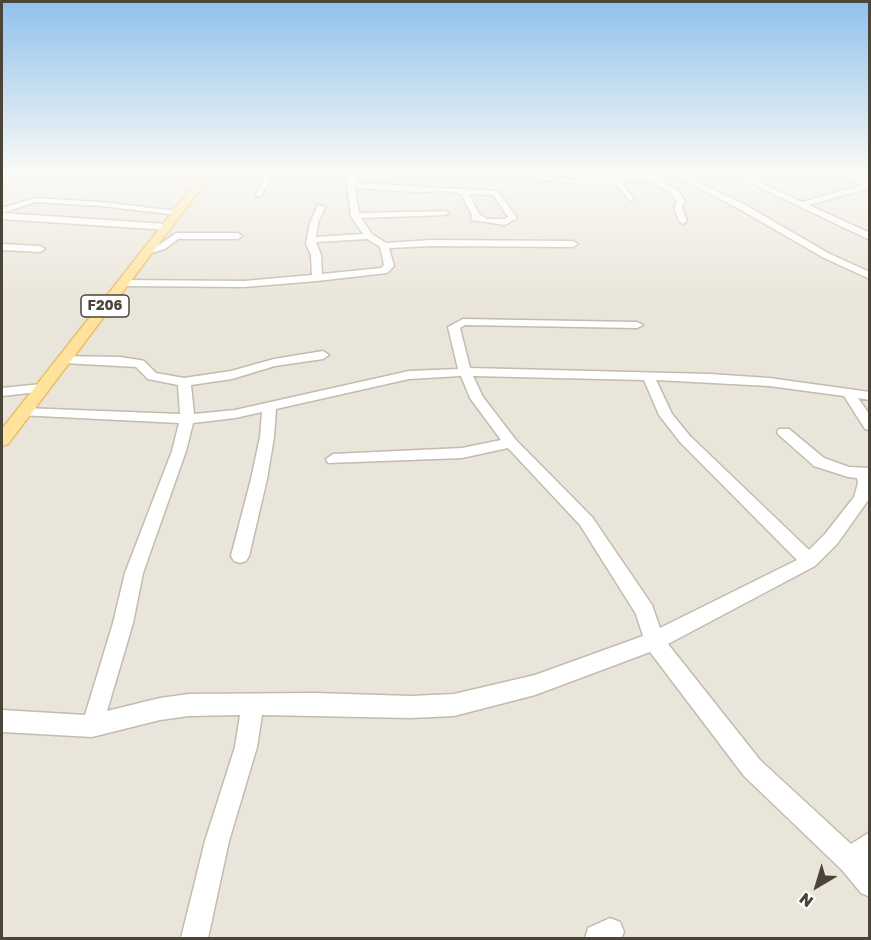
<!DOCTYPE html>
<html>
<head>
<meta charset="utf-8">
<style>
	body { margin:0 }
	#map { position:relative; width:871px; height:940px; overflow:hidden; background:#f6f3ec; font-family:"Golos Text",sans-serif }
	canvas { display:block }
	.frame { position:absolute; inset:0; border:3px solid #4b4439; pointer-events:none }
	.north { position:absolute; left:787px; top:856px; width:60px; height:60px; -webkit-text-stroke:4px #fff; paint-order:stroke; rotate:218deg; font-size:16px; font-weight:700; line-height:24px; text-align:center; color:#4b4439 }
	.north::after { content:''; display:block; margin:auto; width:21px; height:27px; background:#4b4439; clip-path:polygon(50% 0,100% 100%,50% 72%,0 100%) }
</style>
</head>
<body>
<div id="map">
<canvas width="871" height="940"></canvas>
<div class="frame"></div>
<div class="north">N</div>
</div>
<script>
const ctx = document.querySelector('canvas').getContext('2d');
ctx.lineJoin = 'round';
function paint(path, color) { ctx.fillStyle = color; ctx.fill(path, 'evenodd'); }
const toPath = rows => new Path2D(rows.map(r => 'M' + r).join(''));
function stroke(path, color, width, dash) { ctx.strokeStyle = color; ctx.lineWidth = width; ctx.lineCap = dash ? 'butt' : 'round'; ctx.setLineDash(dash || []); ctx.stroke(path); }
function drawText(font, color, halo, rows, align = 'center') {
  ctx.font = font + ' "Golos Text",sans-serif'; ctx.lineWidth = 6; ctx.setLineDash([]); ctx.textBaseline = 'middle'; ctx.strokeStyle = halo; ctx.fillStyle = color; for (const [text, x, y, turn = 0] of rows) {
    ctx.save(); ctx.translate(x, y); ctx.rotate((+turn || 0) * Math.PI / 180); ctx.textAlign = isNaN(turn) ? turn : align; if (halo) ctx.strokeText(text, 0, 0); ctx.fillText(text, 0, 0); ctx.restore();
  }
}
const residential = toPath([
	[2,172,869,172,869,938,2,938]
]);
const minor = toPath([
	[220,172,241,172,206,178,202,176,220,172],
	[267,172,275,172,261,196,255,196,267,172],
	[351,172,359,172,355,183,498,191,517,218,505,225,471,220,472,215,461,194,448,191,415,192,355,188,359,213,445,211,449,213,445,215,361,218,372,234,386,243,431,240,573,241,578,244,573,247,431,246,389,248,394,266,387,273,317,281,244,287,122,286,117,283,122,280,244,281,312,275,311,255,306,244,310,223,318,205,325,207,318,223,316,237,363,234,351,216,347,185,351,172],
	[469,194,493,195,508,217,504,219,487,219,479,214,469,194],
	[367,239,380,247,384,265,381,268,322,274,321,255,316,242,367,239],
	[463,172,492,172,592,181,669,172,692,172,685,175,747,206,830,254,870,272,870,279,824,258,741,210,676,176,655,178,678,190,685,201,682,208,687,221,683,224,679,221,674,208,677,202,671,193,647,179,621,182,634,199,630,201,614,183,592,185,463,172],
	[727,172,737,172,802,202,863,185,833,172,844,172,870,182,870,188,809,205,870,233,870,240,727,172],
	[35,198,101,202,177,211,181,213,177,215,101,206,35,202,2,213,2,208,35,198],
	[2,213,168,224,172,227,168,230,2,219,2,213],
	[176,233,238,233,242,236,238,239,178,239,165,249,148,254,143,251,159,245,176,233],
	[2,244,40,246,45,249,40,252,2,250,2,244],
	[463,319,637,322,643,325,637,328,465,325,460,328,470,368,710,374,769,378,870,392,870,400,858,398,870,415,870,430,865,429,844,396,769,386,656,380,672,414,690,436,809,550,825,534,854,497,858,483,857,478,848,477,814,466,779,435,777,432,779,429,789,429,824,458,849,467,870,468,869,499,837,544,815,566,668,644,760,760,851,844,870,832,870,897,861,893,842,870,744,776,650,652,535,695,454,716,411,718,262,715,257,747,229,841,208,938,181,938,205,841,235,747,240,715,189,716,160,720,92,737,2,732,2,710,85,715,113,623,125,573,172,451,179,423,19,415,17,412,19,409,24,408,180,414,178,385,148,379,136,367,64,363,58,359,60,356,120,357,140,360,144,361,156,373,184,378,231,371,274,359,323,351,329,355,323,359,275,366,232,379,191,385,194,414,235,410,409,371,458,369,448,327,463,319],
	[461,376,470,398,501,440,462,448,333,454,326,459,328,463,462,458,508,448,580,525,636,614,643,636,535,675,454,694,411,696,315,693,189,694,160,698,107,711,133,623,143,573,186,451,193,423,235,418,262,412,260,437,251,479,231,556,234,561,240,563,246,561,249,556,267,479,274,437,276,409,409,379,461,376],
	[473,376,644,380,659,415,680,442,797,560,660,628,652,605,592,517,516,440,483,397,473,376],
	[42,384,47,385,48,388,47,391,2,396,2,388,42,384],
	[610,918,620,922,624,932,621,938,585,938,588,928,610,918]
]);
const major = toPath([
	[204,172,213,172,8,444,2,446,2,429,204,172]
]);
const shields = [
	[105,306,48]
];
const shieldNames = [
	["F206",105,306]
];
paint(residential, '#eae5da');
stroke(minor, '#c2bbae', 3);
stroke(major, '#e6c16a', 3);
paint(minor, '#fff');
paint(major, '#ffe39c');
const sky = ctx.createLinearGradient(0, 0, 0, 304);
sky.addColorStop(0, '#8fc1ec');
sky.addColorStop(0.57, '#fbfaf6');
sky.addColorStop(1, '#fbfaf600');
ctx.fillStyle = sky;
ctx.fillRect(0, 0, 871, 304);
for (const [x, y, w] of shields) { const box = new Path2D(); box.roundRect(x - w / 2, y - 11, w, 22, 4.5); ctx.fillStyle = '#fff'; ctx.fill(box); stroke(box, '#4b4439', 1.5); }
drawText('bold 14px', '#4b4439', null, shieldNames);
</script>
</body>
</html>
